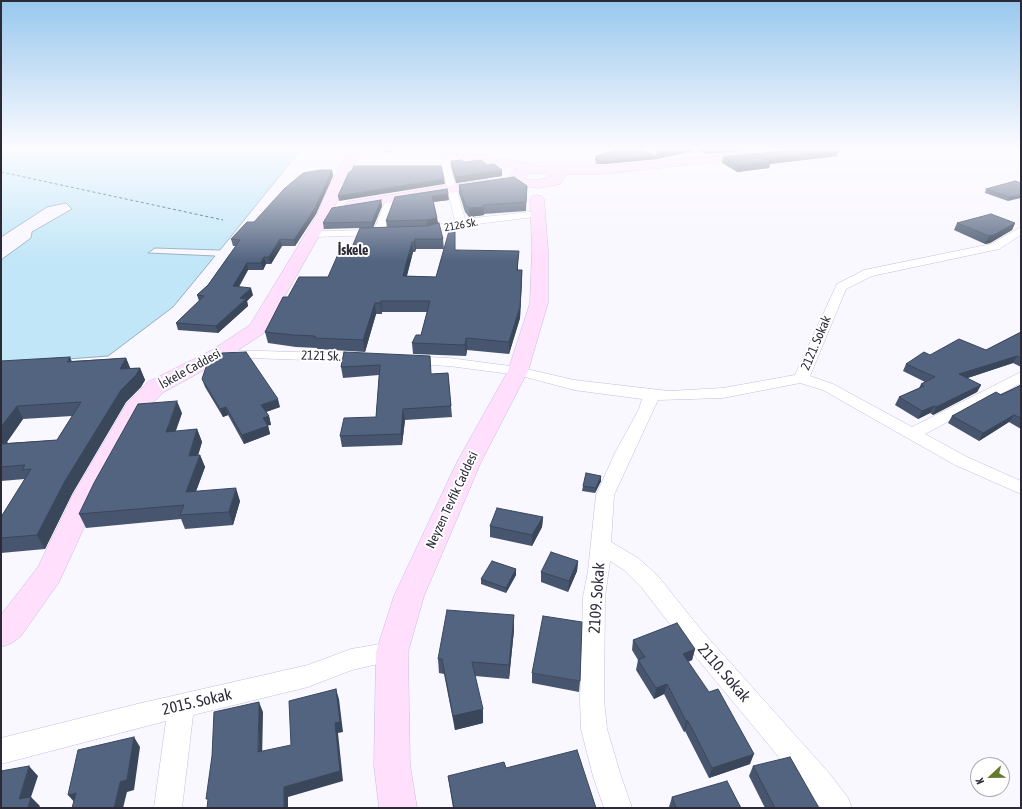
<!DOCTYPE html>
<html>
<head>
<meta charset="utf-8">
<style>
	body { margin:0 }
	#map { position:relative; width:1022px; height:809px; overflow:hidden; background:#f9f7ff; font-family:"Asap Condensed",sans-serif }
	canvas { display:block }
	.frame { position:absolute; inset:0; border:2px solid #2d2a38; pointer-events:none }
	.north { position:absolute; left:970px; top:757px; width:40px; height:40px; box-sizing:border-box; background:#fff; border:1px solid #abaaaf; border-radius:50%; rotate:248deg; font-size:11px; font-weight:700; line-height:16px; text-align:center; color:#2d2a38 }
	.north::after { content:''; display:block; margin:auto; width:14px; height:18px; background:#657b2c; clip-path:polygon(50% 0,100% 100%,50% 72%,0 100%) }
</style>
</head>
<body>
<div id="map">
<canvas width="1022" height="809"></canvas>
<div class="frame"></div>
<div class="north">K</div>
</div>
<script>
const ctx = document.querySelector('canvas').getContext('2d');
ctx.lineJoin = 'round';
function paint(path, color) { ctx.fillStyle = color; ctx.fill(path, 'evenodd'); }
const toPath = rows => new Path2D(rows.map(r => 'M' + r).join(''));
function stroke(path, color, width, dash) { ctx.strokeStyle = color; ctx.lineWidth = width; ctx.lineCap = dash ? 'butt' : 'round'; ctx.setLineDash(dash || []); ctx.stroke(path); }
function drawText(font, color, halo, rows, align = 'center') {
  ctx.font = font + ' "Asap Condensed",sans-serif'; ctx.lineWidth = 4; ctx.setLineDash([]); ctx.textBaseline = 'middle'; ctx.strokeStyle = halo; ctx.fillStyle = color; for (const [text, x, y, turn = 0] of rows) {
    ctx.save(); ctx.translate(x, y); ctx.rotate((+turn || 0) * Math.PI / 180); ctx.textAlign = isNaN(turn) ? turn : align; if (halo) ctx.strokeText(text, 0, 0); ctx.fillText(text, 0, 0); ctx.restore();
  }
}
const water = toPath([
	[1,148,302,148,220,250,155,248,148,253,215,256,173,307,108,356,1,364,1,260,31,238,32,232,72,209,66,203,47,207,1,237,1,148]
]);
const ferry = toPath([
	[1,172,223,220]
]);
const street = toPath([
	[455,150,459,153,449,163,465,219,538,211,542,212,543,214,542,216,461,226,428,234,415,234,414,232,415,230,455,221,441,162,452,151,455,150],
	[391,196,396,199,383,235,313,237,308,234,313,231,374,230,386,199,391,196],
	[1021,227,1021,235,999,249,872,276,846,289,810,376,833,384,912,427,1021,372,1021,383,925,434,967,457,1021,481,1021,494,955,465,823,390,800,383,723,398,658,400,614,495,611,542,638,558,658,576,702,631,829,773,848,798,852,808,821,808,686,645,642,588,624,570,610,561,605,597,604,700,607,729,621,776,632,808,604,808,593,776,581,729,580,700,583,597,588,571,596,495,615,453,639,409,642,399,574,390,518,375,449,366,408,364,403,363,401,360,403,357,408,356,449,358,518,367,574,380,669,391,723,388,795,375,837,284,864,270,991,244,1021,227],
	[226,350,365,354,370,355,372,358,370,361,365,362,221,357,219,354,221,351,226,350],
	[392,642,400,645,404,652,400,659,352,670,308,687,193,715,182,808,154,808,166,721,1,764,1,738,137,704,308,665,351,649,392,642]
]);
const secondary = toPath([
	[350,148,362,148,342,189,331,215,264,333,226,358,164,392,144,411,99,495,59,582,21,636,12,643,1,647,1,615,38,567,73,495,127,403,148,382,212,350,250,325,317,215,328,189,350,148],
	[435,148,452,148,539,166,604,166,752,152,756,153,758,155,756,157,752,158,604,174,565,174,566,176,560,184,538,188,517,185,511,180,509,177,513,170,519,169,455,156,437,150,435,148],
	[532,173,548,174,553,176,538,180,526,179,522,176,532,173],
	[488,179,493,180,494,183,493,186,352,209,347,208,345,205,347,202,352,201,488,179],
	[537,195,542,196,544,199,548,250,548,303,528,371,481,462,424,596,408,652,410,765,417,808,379,808,374,765,376,652,394,596,457,462,508,371,530,303,532,250,530,199,532,196,537,195]
]);
const wall = toPath([
	[369,148,392,148,391,153],
	[660,148,772,148,706,154,698,150,657,159,657,158,657,159,604,164,596,164,595,159,596,156,656,155,656,150],
	[837,156,770,164,769,168,737,172,722,163,723,157],
	[451,161,487,165,502,176,456,183,451,166],
	[332,170,333,176,316,214,295,246,282,246,271,264,266,264,263,270,248,270,239,287,253,295,247,301,248,306,218,333,178,330,176,323,199,301,197,295,208,285,236,246,233,246,231,239],
	[1021,183,1008,201,985,193,986,189],
	[459,185,527,186,526,211,484,214,484,215,469,217,465,212,459,193],
	[395,197,449,200,433,202,437,218,438,223,443,239,444,249,416,249,415,252,413,252,407,276,436,277,455,225,455,250,518,261,518,270,522,281,520,318,509,354,467,350,466,356,413,354,412,343,421,335,427,312,382,312,382,314,376,314,365,352,317,349,317,348,296,347,268,343,265,332,288,297,328,277,350,252,360,228,324,229,323,223,381,200,382,206,373,227,387,227,386,221],
	[957,223,1015,223,1012,230,990,243,985,244,954,230],
	[1021,332,1021,367,1013,363,967,378,981,385,977,392,933,415,930,413,918,419,895,405,899,397,919,388,921,384,925,382,903,371,906,364,930,355,986,350],
	[344,352,431,374,448,373,452,417,405,420,402,445,342,447,340,436,376,417,379,375,343,378,341,367],
	[126,358,130,368,140,368,145,380,141,387,126,402,72,494,45,549,1,553,1,517,25,479,1,481,1,361,71,361],
	[72,416,57,440,8,443,7,442,23,419],
	[202,379,280,407,266,412,269,416,271,425,268,425,270,434,244,444,228,415,223,417,205,387],
	[1021,385,1021,429,1009,422,979,441,948,423,952,416],
	[182,413,175,432,197,429,202,442,198,455,200,455,205,467,196,491,240,501,233,525,185,529,181,519,86,528,79,514],
	[601,476,601,481,595,493,582,491,583,486],
	[543,517,542,527,532,546,490,537,490,526],
	[578,561,577,571,568,592,541,582,541,572],
	[516,569,516,575,506,593,481,584,481,579],
	[514,630,509,679,475,676,483,723,455,730,444,674,439,673,438,659],
	[633,640,695,649,692,660,688,662,750,764,709,778,685,731,684,732,664,694,654,699,636,670,638,660,632,650],
	[532,673,580,681,579,692,532,683],
	[753,766,819,808,765,808,749,776],
	[506,768,596,808,453,808,448,776],
	[672,797,741,808,669,808,669,807]
]);
const shadedWall = toPath([
	[685,148,698,148,698,150,657,159,658,154],
	[726,148,772,148,706,154,707,150],
	[839,150,837,156,770,164,769,168,737,172,738,166,765,159],
	[657,156,657,159,604,164,604,161],
	[332,170,333,176,316,214,295,246,294,240],
	[502,170,502,176,456,183,456,177],
	[444,179,445,184,339,201,338,196],
	[448,194,449,200,432,202,432,196],
	[1021,195,1021,198,1008,201,1009,197],
	[381,200,382,206,373,228,372,222],
	[484,207,484,215,469,217,469,208],
	[437,218,438,224,428,226,427,220],
	[1015,223,1012,230,990,243,985,244,989,236],
	[280,239,282,246,271,264,269,257],
	[415,239,416,249,415,252,414,242],
	[412,242,413,252,404,286,403,276],
	[264,257,266,264,263,270,261,263],
	[247,263,248,270,235,293,233,286],
	[522,270,520,318,509,354,509,342],
	[251,288,253,295,247,301,248,306,218,333,216,326,240,298],
	[381,301,382,312,382,314,380,303],
	[375,303,376,314,365,352,363,340],
	[466,338,467,350,466,356,465,345],
	[1017,356,1013,363,956,382,959,374],
	[70,357,75,369,67,362],
	[126,358,131,370,120,369],
	[140,368,145,380,141,387,126,402,72,494,45,549,37,535,65,481,121,390],
	[981,385,977,392,933,415,936,407],
	[278,399,280,407,263,413,261,405],
	[177,401,182,413,171,445,166,432],
	[17,406,23,419,7,442,10,448,1,450,1,427],
	[934,406,930,413,918,419,922,411],
	[226,407,228,415,223,417,220,409],
	[403,409,405,420,402,445,401,434],
	[1014,415,1009,422,979,441,983,433],
	[269,416,271,425,265,426,263,418],
	[268,426,270,434,244,444,242,435],
	[197,429,202,442,194,469,189,456],
	[200,455,205,467,191,505,186,492],
	[601,476,601,481,595,493,596,488],
	[236,488,240,501,233,525,229,512],
	[543,517,542,527,532,546,532,535],
	[578,561,577,571,568,592,569,581],
	[516,569,516,575,506,593,506,588],
	[514,615,514,630,509,679,509,665],
	[695,649,692,660,680,665,683,654],
	[667,684,664,694,654,699,656,688],
	[336,689,339,699,343,732,338,733,343,781,288,797,288,808,284,808,284,787,335,723],
	[259,702,263,712,262,762,258,752],
	[483,709,483,723,455,730,453,716],
	[686,721,688,721,685,731,684,732],
	[134,737,140,747,134,790,127,792,123,808,114,808,120,782],
	[754,754,750,764,709,778,712,768],
	[29,766,38,776,31,797,40,806,39,808,27,808,19,799],
	[76,793,76,804,68,795]
]);
const building = toPath([
	[624,148,636,148,657,156,604,161,597,161,596,156,624,148],
	[660,148,685,148,658,154,656,150,660,148],
	[704,148,726,148,707,150,704,148],
	[813,148,835,148,839,150,765,159,770,162,738,166,723,157,813,148],
	[462,160,464,162,481,160,487,165,494,164,502,170,456,177,451,161,462,160],
	[354,166,441,166,444,179,338,196,349,172,351,172,354,166],
	[321,170,332,170,315,208,294,240,280,239,269,257,264,257,261,263,247,263,233,286,251,288,240,298,246,299,216,326,176,323,204,296,197,295,208,285,240,240,231,239,247,222,254,222,284,189,303,173,321,170],
	[514,177,527,186,526,202,483,205,484,207,469,208,465,204,459,185,514,177],
	[1015,181,1021,183,1021,195,1009,197,986,189,1015,181],
	[447,189,448,194,432,196,437,218,427,220,386,221,395,197,447,189],
	[381,200,372,222,323,223,332,208,381,200],
	[991,214,1015,223,994,235,989,236,957,223,991,214],
	[439,223,443,239,415,239,414,242,412,242,403,276,436,277,451,224,455,225,455,250,519,251,517,270,522,270,520,307,509,342,466,338,465,345,412,343,416,335,421,335,430,301,381,301,380,303,375,303,363,340,315,338,315,336,294,335,265,332,283,297,288,297,299,277,328,277,339,252,350,252,360,228,427,226,439,223],
	[1021,332,1021,358,1017,356,959,374,981,385,936,407,934,406,922,411,899,397,924,386,921,384,935,377,906,364,924,352,930,355,959,339,986,350,1021,332],
	[246,352,278,399,261,405,269,416,263,418,268,426,242,435,226,407,220,409,202,379,208,361,222,353,246,352],
	[344,352,430,356,431,374,448,373,451,406,403,409,401,434,340,436,344,418,376,417,380,365,341,367,344,352],
	[70,357,67,362,126,358,120,369,140,368,136,375,121,390,65,481,37,535,1,538,1,517,31,469,22,470,25,465,1,467,1,444,57,440,81,402,17,406,1,427,1,361,70,357],
	[1021,385,1021,418,1014,415,983,433,952,416,996,392,1001,395,1021,385],
	[177,401,166,432,197,429,189,456,200,455,186,492,236,488,229,512,180,515,184,505,79,514,94,483,138,404,177,401],
	[586,473,601,476,596,488,583,486,586,473],
	[497,508,543,517,532,535,490,526,497,508],
	[551,552,578,561,569,581,541,572,551,552],
	[492,561,516,569,506,588,481,579,492,561],
	[447,610,514,615,509,665,472,662,483,709,453,716,442,659,438,659,447,610],
	[543,616,582,622,580,681,532,673,543,616],
	[677,623,695,649,683,654,709,692,718,689,754,754,712,768,688,721,686,721,667,684,656,688,638,660,645,657,633,640,677,623],
	[336,689,340,722,335,723,340,771,284,787,284,808,207,808,208,799,206,799,212,756,214,712,259,702,258,752,291,745,289,701,336,689],
	[134,737,127,780,120,782,114,808,72,808,76,793,68,795,78,750,134,737],
	[577,750,596,808,454,808,448,776,504,762,506,768,577,750],
	[790,757,819,808,775,808,753,766,790,757],
	[29,766,19,799,31,797,28,808,1,808,1,771,29,766],
	[727,781,741,808,676,808,672,797,727,781]
]);
const farStreetnames = [
	["2126 Sk.",461,225,-10]
];
const streetNames = [
	["2121. Sokak",816,343,-67],
	["2121 Sk.",321,356,2],
	["İskele Caddesi",190,369,-29],
	["Neyzen Tevfik Caddesi",452,500,-65]
];
const farDistrictnames = [
	["İskele",353,251]
];
const nearStreetnames = [
	["2109. Sokak",597,598,-86],
	["2110. Sokak",724,673,49],
	["2015. Sokak",197,702,-13]
];
paint(water, '#c0e6f8');
stroke(water, '#94aebe', 1);
stroke(ferry, '#004f67', 1, [3, 2.5]);
stroke(street, '#c5bde0', 1);
stroke(secondary, '#c5bde0', 1);
paint(street, '#fff');
paint(secondary, '#ffdffc');
paint(wall, '#47566e');
paint(shadedWall, '#3a465a');
paint(building, '#536480');
stroke(building, '#3a465a', 1);
const sky = ctx.createLinearGradient(0, 0, 0, 261);
sky.addColorStop(0, '#98c8ee');
sky.addColorStop(0.57, '#fcfbff');
sky.addColorStop(1, '#fcfbff00');
ctx.fillStyle = sky;
ctx.fillRect(0, 0, 1022, 261);
drawText('11px', '#2d2a38', '#fff', farStreetnames);
drawText('13px', '#2d2a38', '#fff', streetNames);
drawText('bold 14px', '#2d2a38', '#fff', farDistrictnames);
drawText('16px', '#2d2a38', '#fff', nearStreetnames);
</script>
</body>
</html>
